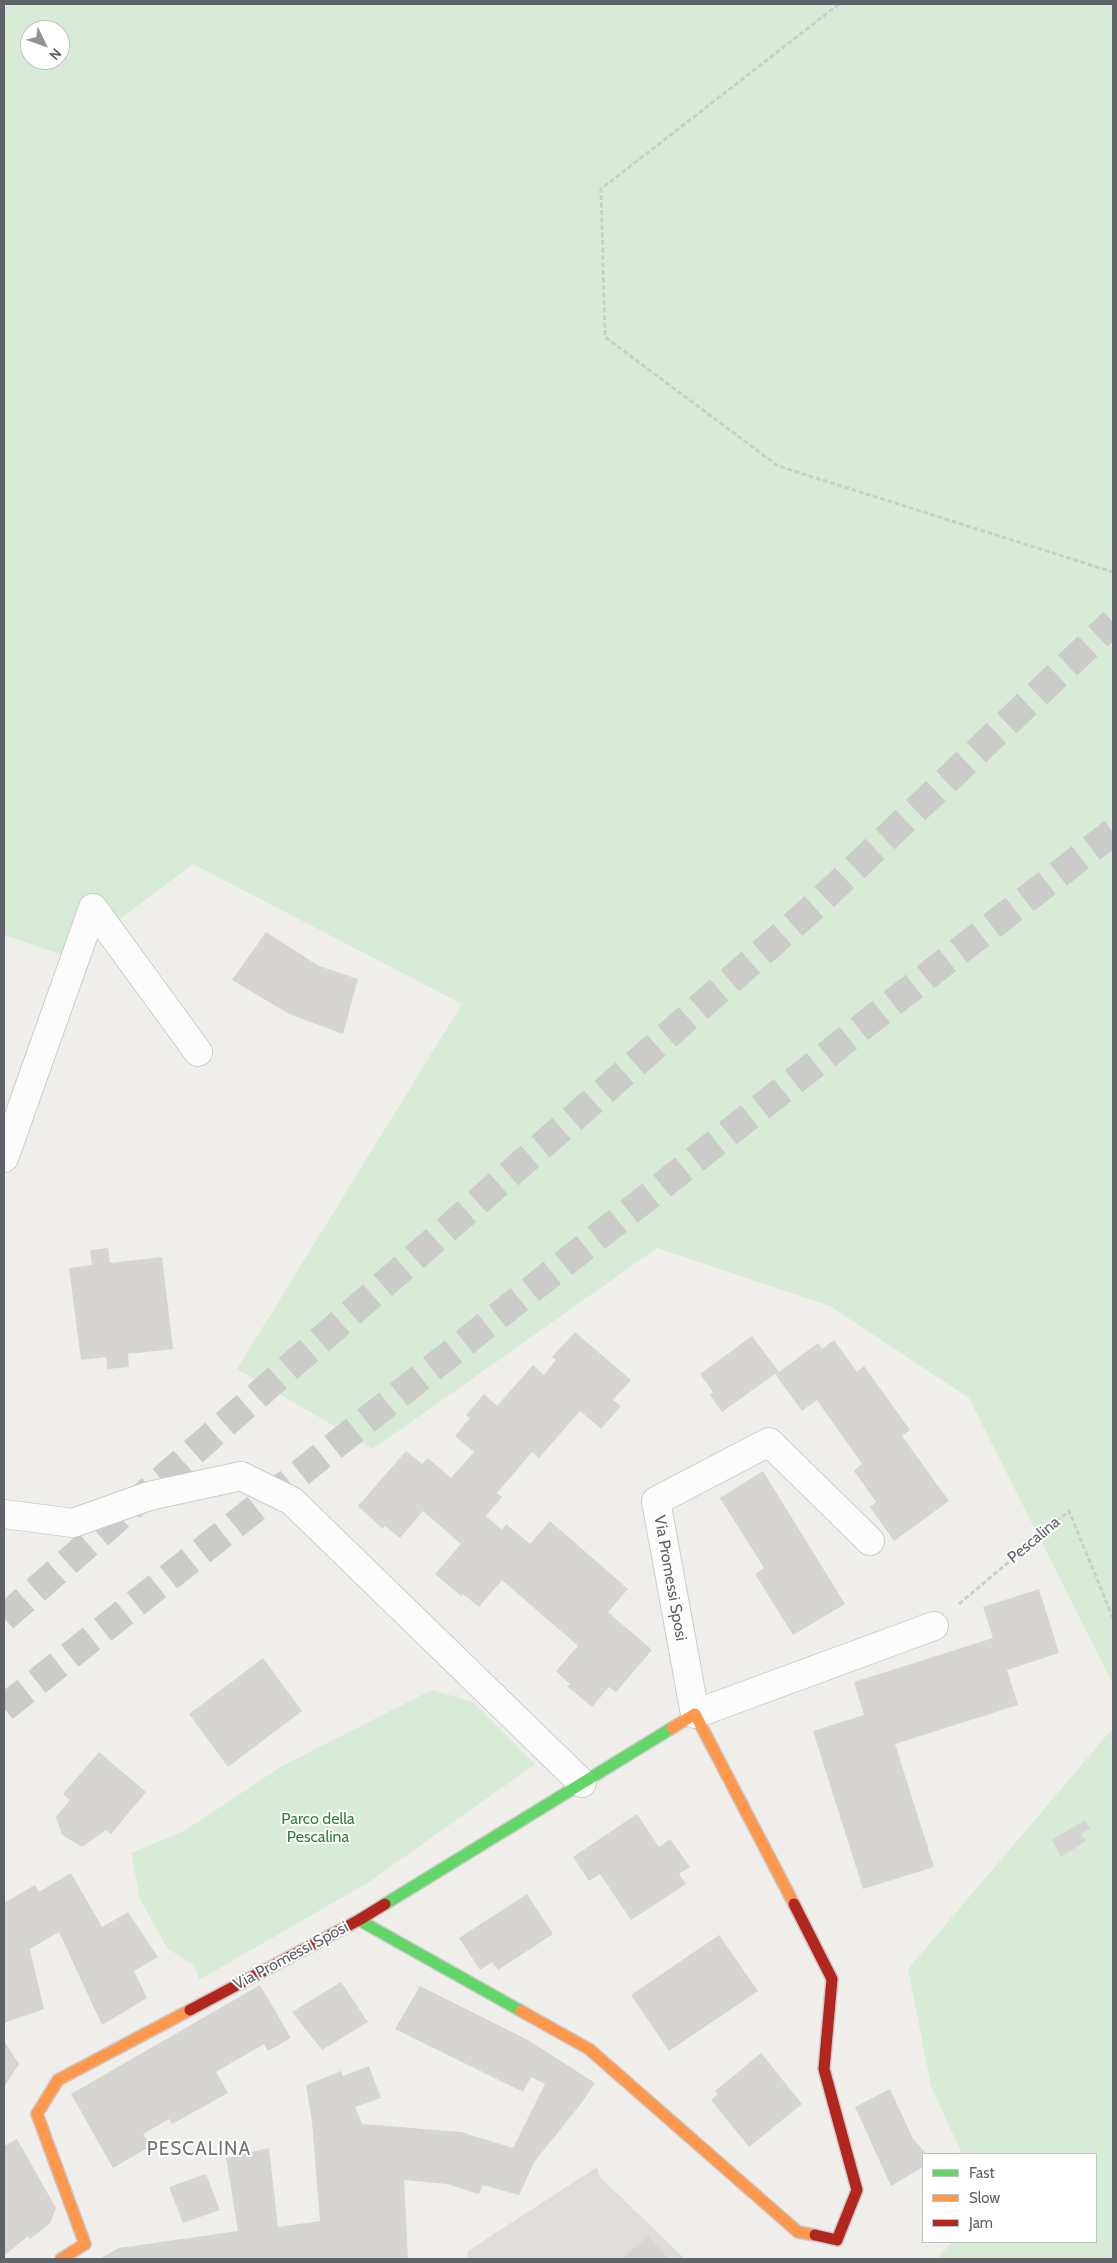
<!DOCTYPE html>
<html>
<head>
<meta charset="utf-8">
<style>
	body { margin:0 }
	#map { position:relative; width:1117px; height:2263px; overflow:hidden; background:#efeeea; font-family:Cabin,sans-serif }
	canvas { display:block }
	.frame { position:absolute; inset:0; border:5px solid #5f6368; pointer-events:none }
	.legend { position:absolute; left:922px; top:2153px; width:175px; height:90px; box-sizing:border-box; background:#fff; border:1px solid #bfc1c3; margin:0; padding:6px 9px; list-style:none; font-size:15px; color:#5f6368 }
	.legend li { display:flex; align-items:center; gap:10px; height:25px }
	.legend b { width:25px; border:1px solid #bfc1c3 }
	.north { position:absolute; left:20px; top:20px; width:50px; height:50px; box-sizing:border-box; background:#fff; border:1px solid #bfc1c3; border-radius:50%; rotate:132deg; font-size:14px; font-weight:700; line-height:20px; text-align:center; color:#5f6368 }
	.north::after { content:''; display:block; margin:auto; width:18px; height:22px; background:#919496; clip-path:polygon(50% 0,100% 100%,50% 72%,0 100%) }
</style>
</head>
<body>
<div id="map">
<canvas width="1117" height="2263"></canvas>
<div class="frame"></div>
<ul class="legend">
<li><b style="height:6px;background:#63d668"></b>Fast</li>
<li><b style="height:6px;background:#ff974d"></b>Slow</li>
<li><b style="height:6px;background:#b3261e"></b>Jam</li>
</ul>
<div class="north">N</div>
</div>
<script>
const ctx = document.querySelector('canvas').getContext('2d');
ctx.lineJoin = 'round';
function paint(path, color) { ctx.fillStyle = color; ctx.fill(path, 'evenodd'); }
const toPath = rows => new Path2D(rows.map(r => 'M' + r).join(''));
function stroke(path, color, width, dash) { ctx.strokeStyle = color; ctx.lineWidth = width; ctx.lineCap = dash ? 'butt' : 'round'; ctx.setLineDash(dash || []); ctx.stroke(path); }
function drawText(font, color, halo, rows, align = 'center') {
  ctx.font = font + ' Cabin,sans-serif'; ctx.lineWidth = 4; ctx.setLineDash([]); ctx.textBaseline = 'middle'; ctx.strokeStyle = halo; ctx.fillStyle = color; for (const [text, x, y, turn = 0] of rows) {
    ctx.save(); ctx.translate(x, y); ctx.rotate((+turn || 0) * Math.PI / 180); ctx.textAlign = isNaN(turn) ? turn : align; if (halo) ctx.strokeText(text, 0, 0); ctx.fillText(text, 0, 0); ctx.restore();
  }
}
const industrial = toPath([
	[597,2167,599,2176,685,2259,467,2259,468,2251]
]);
const green = toPath([
	[4,4,1113,4,1113,1684,969,1398,830,1306,657,1248,373,1449,237,1369,462,1004,193,864,69,957,4,935],
	[30,30,60,30,60,60,30,60],
	[432,1690,473,1702,535,1764,369,1882,199,1980,195,1966,167,1948,140,1899,131,1853,184,1831,282,1766],
	[1113,1728,1113,2259,939,2259,939,2256,952,2242,1096,2242,1096,2154,962,2154,931,2086,908,1969]
]);
const building = toPath([
	[266,932,319,966,358,979,343,1034,289,1014,232,980],
	[108,1248,110,1263,162,1257,173,1349,128,1354,129,1367,107,1369,106,1357,81,1360,69,1268,92,1265,90,1250],
	[575,1332,631,1380,613,1400,621,1406,601,1429,580,1411,539,1458,532,1452,497,1493,502,1497,486,1516,502,1530,506,1524,530,1544,550,1521,628,1589,608,1612,652,1650,616,1692,609,1687,592,1707,567,1686,570,1684,556,1671,578,1646,502,1580,479,1607,463,1594,461,1596,435,1574,461,1544,423,1511,400,1538,385,1526,383,1529,358,1506,406,1451,422,1464,428,1458,451,1478,474,1452,455,1436,470,1418,466,1415,484,1394,497,1406,533,1365,544,1375,556,1360,552,1357],
	[752,1336,779,1372,818,1343,822,1349,834,1340,857,1372,864,1366,910,1430,902,1436,949,1501,894,1541,870,1507,876,1502,854,1471,862,1464,817,1400,802,1411,775,1374,722,1412,710,1395,713,1392,700,1374],
	[763,1471,845,1604,793,1635,755,1574,764,1568,720,1498],
	[1039,1589,1059,1653,1007,1670,1018,1705,895,1744,934,1867,863,1889,813,1731,864,1715,854,1682,993,1638,983,1607],
	[263,1658,302,1711,228,1767,189,1714],
	[99,1752,146,1792,111,1834,106,1830,82,1847,62,1835,56,1817,70,1800,63,1794],
	[637,1814,659,1847,670,1839,690,1867,679,1874,686,1884,631,1920,600,1874,589,1881,573,1857],
	[1085,1820,1090,1828,1081,1834,1086,1841,1061,1857,1052,1840],
	[71,1873,102,1927,128,1912,158,1957,134,1971,147,1998,102,2025,59,1932,30,1949,44,2009,4,2023,4,1903,35,1885,39,1892],
	[527,1894,553,1934,498,1970,492,1962,480,1970,459,1938],
	[719,1935,758,1991,669,2051,631,1995],
	[341,1982,368,2022,322,2050,292,2012],
	[260,1985,291,2038,268,2051,264,2044,216,2072,228,2093,172,2124,169,2119,143,2134,151,2146,113,2168,71,2094],
	[420,1986,528,2040,595,2083,580,2105,535,2161,519,2195,483,2185,479,2194,447,2184,404,2180,408,2259,99,2259,119,2248,238,2231,226,2158,269,2148,278,2227,320,2221,312,2122,306,2085,341,2071,343,2076,369,2066,381,2098,355,2107,362,2124,461,2132,513,2148,545,2084,531,2077,523,2092,395,2029],
	[4,2041,19,2064,4,2087],
	[761,2053,802,2104,749,2147,711,2100,718,2094,715,2091],
	[890,2089,913,2139,927,2154,923,2154,923,2167,891,2186,855,2107],
	[17,2139,56,2208,50,2223,30,2239,28,2236,4,2256,4,2146],
	[206,2174,220,2210,183,2223,169,2187],
	[648,2236,669,2259,622,2259]
]);
const highwayTunnel = toPath([
	[4,1618,816,905,1113,622],
	[4,1708,896,1000,1113,832]
]);
const path = toPath([
	[839,4,601,189,605,337,778,466,1113,572],
	[959,1604,1069,1511,1113,1618]
]);
const street = toPath([
	[4,1158,93,908,198,1052],
	[4,1514,73,1523,149,1496,241,1476,292,1501,582,1783],
	[870,1541,769,1442,656,1501,695,1714,934,1626]
]);
const fast = toPath([
	[385,1904,672,1728],
	[359,1920,521,2011]
]);
const slow = toPath([
	[672,1728,695,1714,794,1904],
	[521,2011,589,2049,798,2232,815,2235],
	[61,2259,85,2244,37,2114,58,2080,190,2010]
]);
const jam = toPath([
	[794,1904,832,1979,824,2069,857,2190,837,2240,815,2235],
	[190,2010,359,1920,385,1904]
]);
const streetNames = [
	["Pescalina",1034,1540,-40],
	["Via Promessi Sposi",670,1578,80],
	["Via Promessi Sposi",291,1956,-28]
];
const parkNames = [
	["Parco della",318,1819],
	["Pescalina",318,1837]
];
const quarterNames = [
	["PESCALINA",199,2149]
];
paint(industrial, '#dfddda');
paint(green, '#d8ebd6');
paint(building, '#d6d5d3');
stroke(highwayTunnel, '#cbcbca', 28, [28, 14]);
stroke(street, '#cbcccc', 30);
stroke(fast, '#cacacb', 14);
stroke(slow, '#cacacb', 14);
stroke(jam, '#cacacb', 14);
stroke(path, '#cacfcc', 3, [5, 2.5]);
stroke(street, '#fdfcfc', 28);
stroke(fast, '#63d668', 11);
stroke(slow, '#ff974d', 11);
stroke(jam, '#b3261e', 11);
drawText('16px', '#5f6368', '#fff', streetNames);
drawText('16px', '#348238', '#fff', parkNames);
ctx.letterSpacing = '1px';
drawText('19px', '#70757a', '#fff', quarterNames);
ctx.letterSpacing = '0px';
</script>
</body>
</html>
